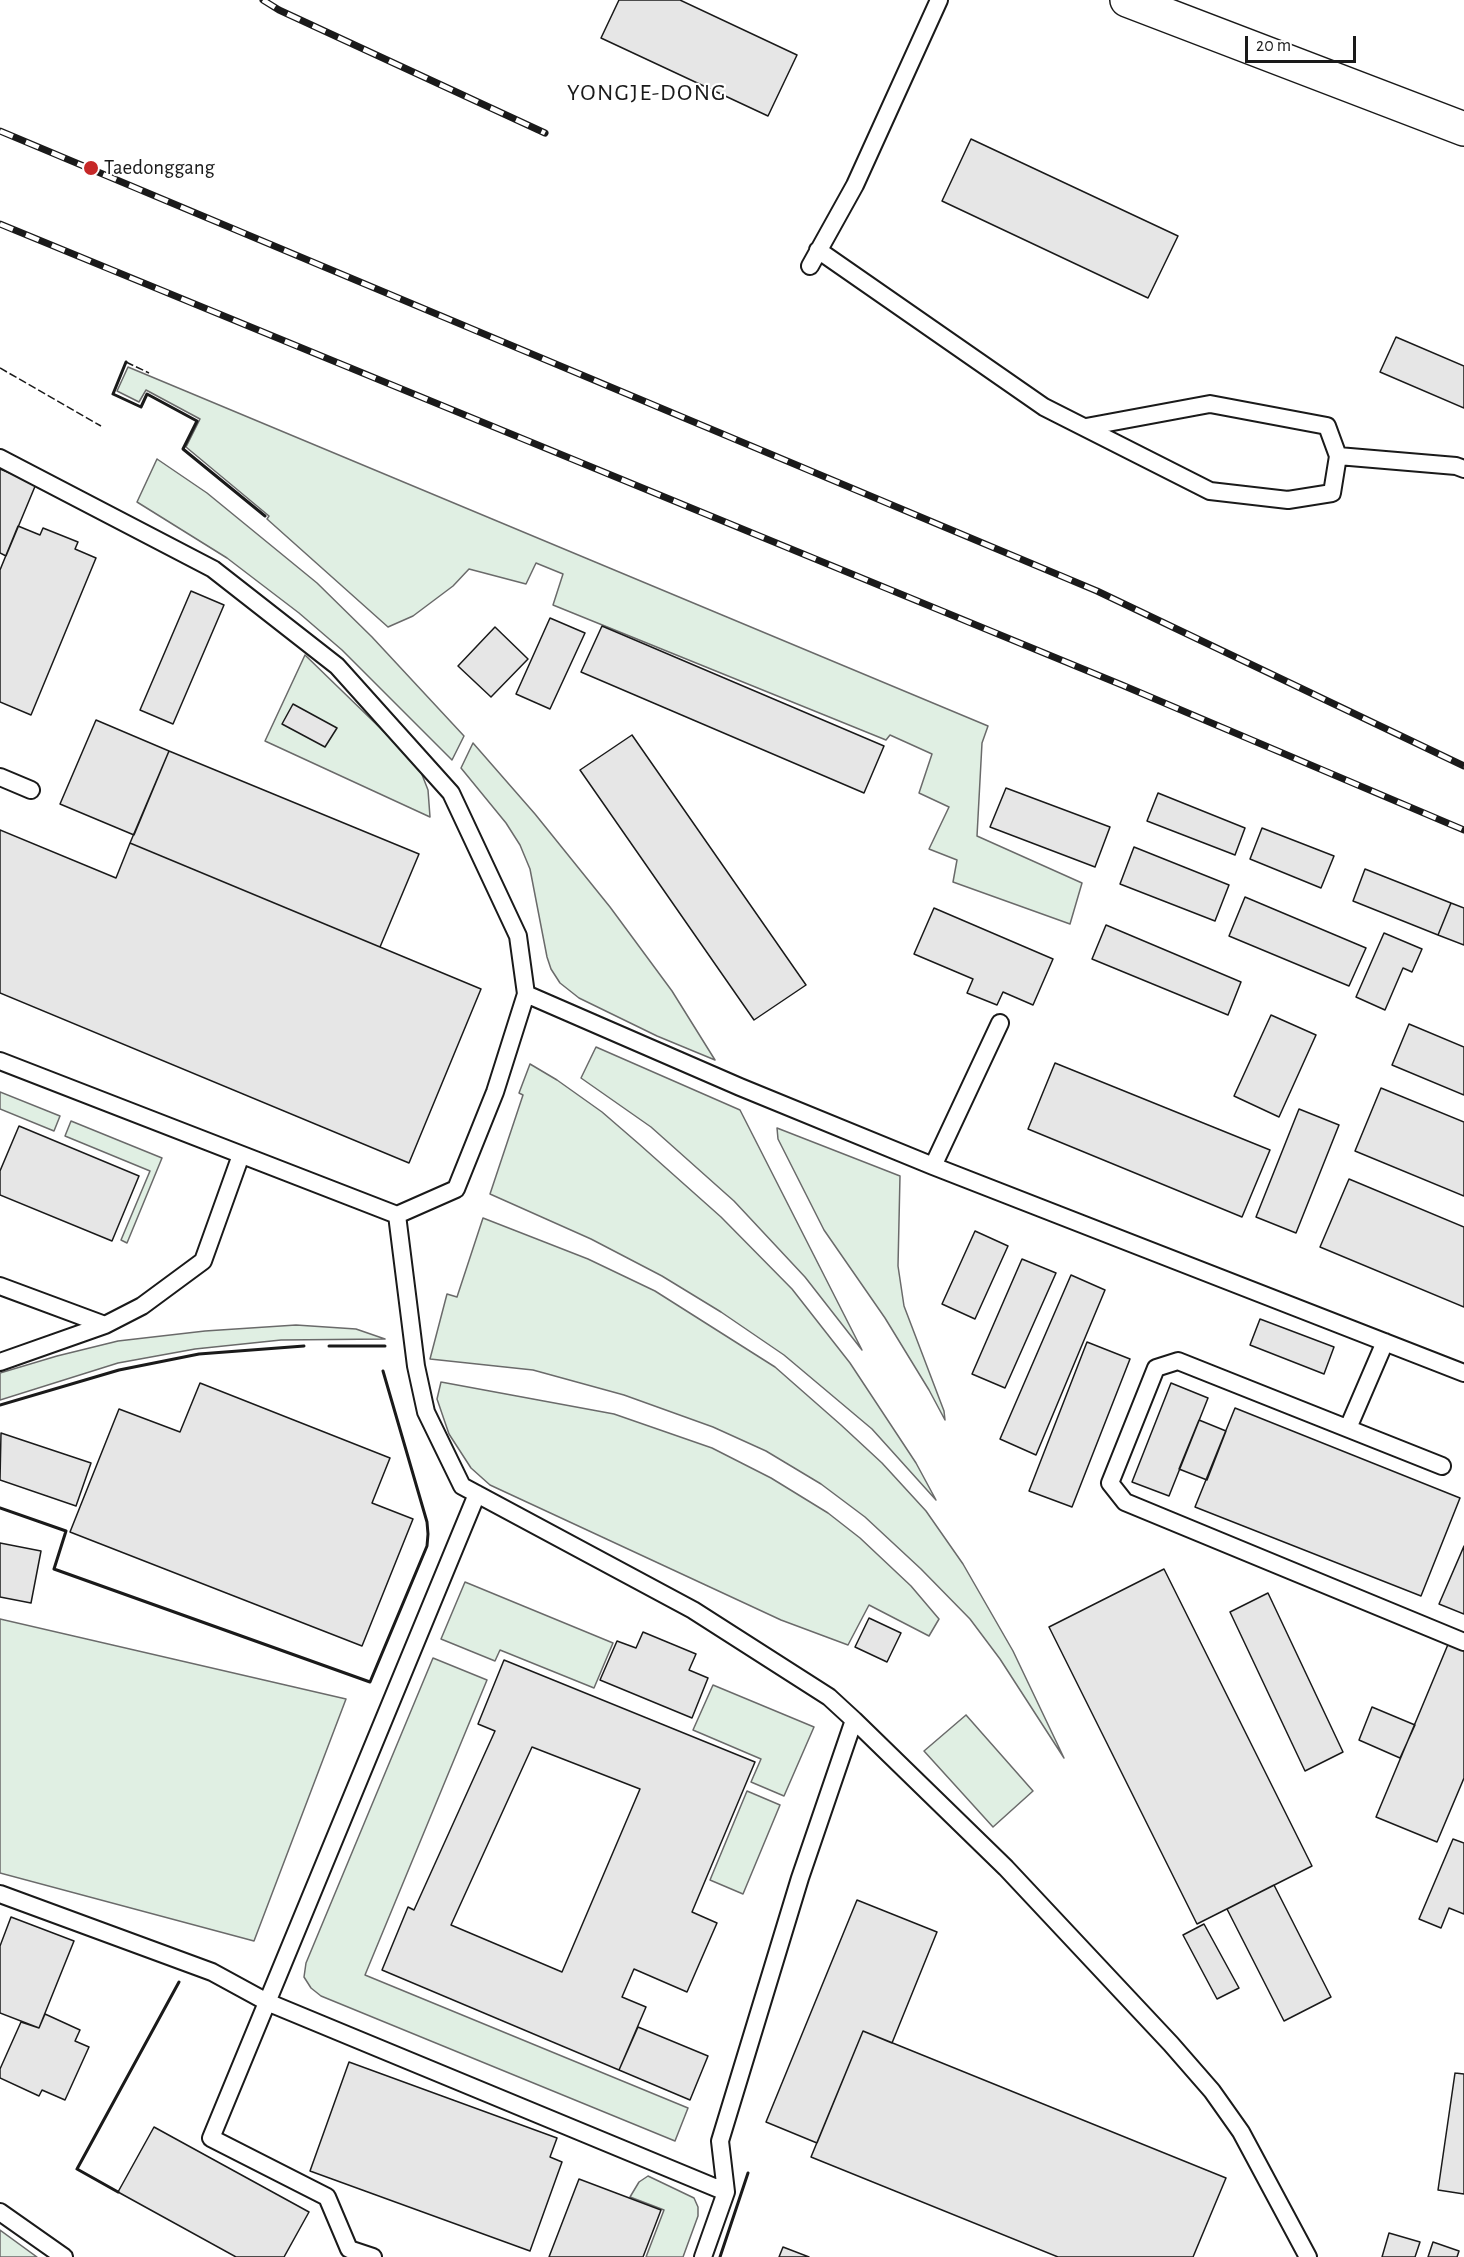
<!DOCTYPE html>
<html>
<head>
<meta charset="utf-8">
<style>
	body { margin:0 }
	#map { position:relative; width:1464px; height:2257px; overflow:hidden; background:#fff; font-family:"Alegreya Sans",sans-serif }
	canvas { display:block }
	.scale { position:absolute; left:1245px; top:36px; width:111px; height:27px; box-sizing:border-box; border:3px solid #1a1a1a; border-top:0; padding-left:8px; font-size:18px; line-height:21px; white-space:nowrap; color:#1a1a1a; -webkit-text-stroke:4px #fff; paint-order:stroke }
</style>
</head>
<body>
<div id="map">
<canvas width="1464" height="2257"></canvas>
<div class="scale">20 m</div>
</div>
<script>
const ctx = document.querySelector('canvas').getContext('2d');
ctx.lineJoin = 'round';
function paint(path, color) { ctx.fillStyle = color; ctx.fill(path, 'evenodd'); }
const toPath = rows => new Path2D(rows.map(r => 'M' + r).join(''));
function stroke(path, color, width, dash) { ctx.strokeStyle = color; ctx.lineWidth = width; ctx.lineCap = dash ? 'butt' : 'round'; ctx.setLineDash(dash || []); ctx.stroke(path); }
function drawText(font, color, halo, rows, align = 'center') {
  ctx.font = font + ' "Alegreya Sans",sans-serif'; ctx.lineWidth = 4.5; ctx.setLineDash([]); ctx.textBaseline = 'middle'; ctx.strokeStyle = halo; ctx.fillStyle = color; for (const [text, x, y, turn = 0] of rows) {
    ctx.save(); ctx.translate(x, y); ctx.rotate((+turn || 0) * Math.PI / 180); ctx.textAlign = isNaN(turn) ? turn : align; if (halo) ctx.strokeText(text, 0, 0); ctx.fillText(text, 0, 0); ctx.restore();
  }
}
const green = toPath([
	[128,367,988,726,982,743,977,836,1082,883,1070,924,953,882,957,860,929,849,949,807,919,793,932,754,890,735,886,740,553,605,563,574,536,563,526,584,469,569,453,586,413,616,388,627,267,519,269,516,186,447,200,419,146,390,139,402,117,391,128,367],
	[157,459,207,493,317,583,372,637,464,736,452,760,342,650,299,613,227,558,137,502,157,459],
	[305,655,408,755,421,772,428,790,430,817,265,741,305,655],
	[473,743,535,814,610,907,672,991,715,1060,657,1036,579,998,560,983,551,969,547,957,530,869,520,845,506,823,461,768,473,743],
	[596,1047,740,1110,862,1350,805,1277,734,1201,651,1127,581,1078,596,1047],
	[530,1064,557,1080,602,1112,639,1144,721,1217,792,1289,850,1363,916,1463,936,1500,872,1429,784,1355,721,1312,662,1276,591,1239,490,1194,523,1095,519,1093,530,1064],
	[0,1092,60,1116,54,1131,0,1109,0,1092],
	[71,1121,162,1158,127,1243,121,1240,150,1171,65,1136,71,1121],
	[777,1128,900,1176,898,1266,904,1306,944,1411,945,1420,929,1390,885,1318,824,1230,778,1139,777,1128],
	[483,1218,588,1259,655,1291,775,1367,841,1425,882,1463,926,1511,963,1564,1013,1651,1064,1758,1000,1659,970,1619,921,1569,865,1517,821,1484,766,1451,713,1427,624,1395,533,1370,430,1359,447,1294,457,1297,483,1218],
	[296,1325,356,1329,385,1339,281,1340,195,1349,118,1363,0,1400,0,1373,57,1356,118,1341,205,1331,296,1325],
	[441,1382,614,1414,712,1448,771,1478,828,1513,860,1538,911,1586,939,1619,929,1636,869,1605,848,1645,781,1620,490,1485,471,1468,449,1434,437,1399,441,1382],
	[465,1582,613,1643,594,1688,500,1650,495,1661,441,1639,465,1582],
	[0,1619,346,1699,254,1941,0,1873,0,1619],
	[433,1658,487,1680,365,1975,688,2108,675,2141,321,1996,311,1988,304,1977,306,1963,433,1658],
	[713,1685,814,1727,784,1796,751,1782,761,1759,693,1730,713,1685],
	[966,1715,1033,1791,993,1827,924,1751,966,1715],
	[747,1791,780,1805,743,1894,710,1880,747,1791],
	[648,2176,694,2198,698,2207,698,2216,683,2257,646,2257,664,2210,630,2197,639,2182,648,2176],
	[0,2230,37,2257,0,2257,0,2230]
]);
const building = toPath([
	[619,0,680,0,797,55,768,116,601,38,619,0],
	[971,139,1178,236,1148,298,942,201,971,139],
	[1396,337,1464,366,1464,408,1380,372,1396,337],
	[0,469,36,484,6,556,0,553,0,469],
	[18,526,40,535,43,528,78,542,75,549,96,558,31,715,0,702,0,570,18,526],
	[191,591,224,605,173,724,140,710,191,591],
	[550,618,585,633,550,709,516,694,550,618],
	[602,626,884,746,864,793,581,672,602,626],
	[495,627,528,659,491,697,458,666,495,627],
	[293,704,337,728,325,747,282,724,293,704],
	[96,720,169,751,134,835,60,804,96,720],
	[632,735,806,985,754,1020,580,770,632,735],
	[169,751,419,854,380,947,130,843,169,751],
	[1006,788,1110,827,1095,867,990,827,1006,788],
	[1158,793,1245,828,1235,855,1147,821,1158,793],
	[1262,828,1334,856,1321,888,1250,859,1262,828],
	[0,830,116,878,130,843,481,989,409,1163,0,993,0,830],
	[1134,847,1229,885,1215,921,1120,884,1134,847],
	[1365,869,1451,903,1438,935,1353,901,1365,869],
	[1245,897,1366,948,1349,986,1229,936,1245,897],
	[1451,903,1464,908,1464,945,1438,935,1451,903],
	[934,908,1053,959,1033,1005,1003,992,997,1005,967,993,973,979,914,954,934,908],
	[1106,925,1241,982,1228,1015,1092,959,1106,925],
	[1384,933,1422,949,1412,972,1403,968,1385,1010,1356,997,1384,933],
	[1271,1015,1316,1035,1279,1117,1234,1096,1271,1015],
	[1409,1024,1464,1047,1464,1095,1392,1065,1409,1024],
	[1055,1063,1270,1150,1242,1217,1028,1129,1055,1063],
	[1381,1088,1464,1122,1464,1196,1355,1151,1381,1088],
	[1299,1109,1339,1125,1296,1233,1256,1217,1299,1109],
	[19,1126,139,1176,112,1241,0,1195,0,1171,19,1126],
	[1349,1179,1464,1227,1464,1307,1320,1247,1349,1179],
	[975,1231,1008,1246,975,1319,942,1304,975,1231],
	[1022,1259,1056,1273,1005,1388,972,1374,1022,1259],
	[1071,1275,1105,1290,1036,1455,1000,1439,1071,1275],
	[1260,1319,1334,1347,1324,1374,1250,1345,1260,1319],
	[1087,1342,1130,1359,1072,1507,1029,1491,1087,1342],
	[200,1383,390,1458,372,1503,413,1519,362,1646,70,1532,119,1409,180,1432,200,1383],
	[1171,1383,1208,1398,1169,1496,1132,1482,1171,1383],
	[1235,1408,1460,1498,1421,1596,1195,1507,1235,1408],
	[1199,1420,1226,1431,1207,1480,1179,1469,1199,1420],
	[1,1433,91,1463,76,1506,0,1480,1,1433],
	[0,1543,41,1551,31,1603,0,1597,0,1543],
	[1464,1546,1464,1614,1439,1604,1464,1546],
	[1164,1569,1312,1866,1197,1924,1049,1627,1164,1569],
	[1268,1593,1343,1752,1305,1771,1230,1612,1268,1593],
	[869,1618,901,1633,887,1662,855,1647,869,1618],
	[643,1632,696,1654,689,1670,708,1678,692,1718,600,1680,617,1641,636,1648,643,1632],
	[1449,1642,1464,1648,1464,1778,1437,1842,1376,1817,1449,1642],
	[504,1660,755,1762,692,1912,717,1923,687,1992,634,1969,622,1997,646,2007,619,2070,382,1970,408,1907,414,1910,495,1731,478,1724,504,1660],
	[532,1747,640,1789,562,1972,451,1925,532,1747],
	[1372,1707,1415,1725,1400,1758,1359,1740,1372,1707],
	[1453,1839,1464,1843,1464,1914,1449,1908,1441,1928,1419,1919,1453,1839],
	[1274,1885,1331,1997,1284,2021,1227,1909,1274,1885],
	[857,1900,937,1932,892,2043,863,2031,817,2143,766,2122,857,1900],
	[11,1917,74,1941,39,2028,0,2013,0,1946,11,1917],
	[1204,1924,1239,1988,1217,1999,1183,1935,1204,1924],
	[45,2014,80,2030,75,2041,89,2047,65,2100,42,2090,39,2096,0,2078,0,2069,21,2022,39,2028,45,2014],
	[638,2027,708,2056,690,2100,619,2070,638,2027],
	[863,2031,1226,2178,1193,2257,1058,2257,811,2157,863,2031],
	[349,2062,557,2138,550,2157,562,2162,530,2251,310,2171,349,2062],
	[1455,2073,1464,2074,1464,2194,1438,2190,1455,2073],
	[154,2127,309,2212,284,2257,236,2257,118,2192,154,2127],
	[579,2179,661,2210,643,2257,549,2257,579,2179],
	[1389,2233,1420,2242,1415,2257,1382,2257,1389,2233],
	[1433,2242,1459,2251,1457,2257,1428,2257,1433,2242],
	[783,2247,809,2257,779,2257,783,2247]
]);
const service = toPath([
	[818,250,1044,407,1210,491,1288,500,1332,493,1338,456],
	[810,266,855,185,939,0],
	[1086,427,1210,404,1327,426,1338,456,1456,466,1464,469],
	[0,458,213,569,337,666,451,793,518,936,526,994,495,1092,456,1189,397,1215,0,1061],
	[0,777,31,790],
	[526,994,740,1087,933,1166,1464,1373],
	[933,1166,1000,1023],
	[397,1215,416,1366,426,1412,462,1486,693,1610,829,1697,854,1720,1006,1868,1171,2044,1212,2091,1241,2132,1308,2257],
	[0,1286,105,1325],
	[0,1362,105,1325,142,1306,203,1261,241,1155],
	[1348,1428,1385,1342],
	[1442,1466,1178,1361,1156,1368,1110,1483,1125,1502,1464,1642],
	[0,1894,212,1972,267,2002,726,2192],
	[0,2212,64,2257],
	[373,2257,349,2249,327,2197,211,2138,477,1494],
	[703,2257,726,2192,720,2141,800,1878,854,1720]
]);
const primary = toPath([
	[1127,0,1464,129]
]);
const rail = toPath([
	[263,0,279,10,545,133],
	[0,131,1097,591,1464,766],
	[0,224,1122,685,1464,830]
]);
const fence = toPath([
	[126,362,149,373],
	[0,368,101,426]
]);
const wall = toPath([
	[126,362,113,394,141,407,147,394,197,421,183,449,265,516],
	[329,1346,385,1346],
	[0,1405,119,1370,199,1354,304,1346],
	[0,1508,66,1531,54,1569,370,1682,427,1546,428,1534,427,1522,383,1371],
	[118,2192,77,2169,179,1982],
	[720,2257,748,2173]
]);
const markers = [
	[91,168,8,"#c62828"]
];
const poiNames = [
	["Taedonggang",104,168]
];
const quarterNames = [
	["YONGJE-DONG",647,93]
];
paint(green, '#e0efe3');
stroke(green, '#6a6a6a', 1.5);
paint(building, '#e6e6e6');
stroke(building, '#1a1a1a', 1.5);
stroke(service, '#1a1a1a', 20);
stroke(primary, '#1a1a1a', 36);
stroke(service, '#fff', 16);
stroke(primary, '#fff', 33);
stroke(rail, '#1a1a1a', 7);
stroke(rail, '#fff', 4.5, [14]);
stroke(fence, '#1a1a1a', 1.5, [8, 3]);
stroke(wall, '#1a1a1a', 3);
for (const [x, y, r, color] of markers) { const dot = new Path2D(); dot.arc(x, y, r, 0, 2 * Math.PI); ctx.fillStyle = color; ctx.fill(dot); stroke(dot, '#fff', 2); }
drawText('21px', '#1a1a1a', '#fff', poiNames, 'left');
ctx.letterSpacing = '1.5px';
drawText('24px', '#1a1a1a', '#fff', quarterNames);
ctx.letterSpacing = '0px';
</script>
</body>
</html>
